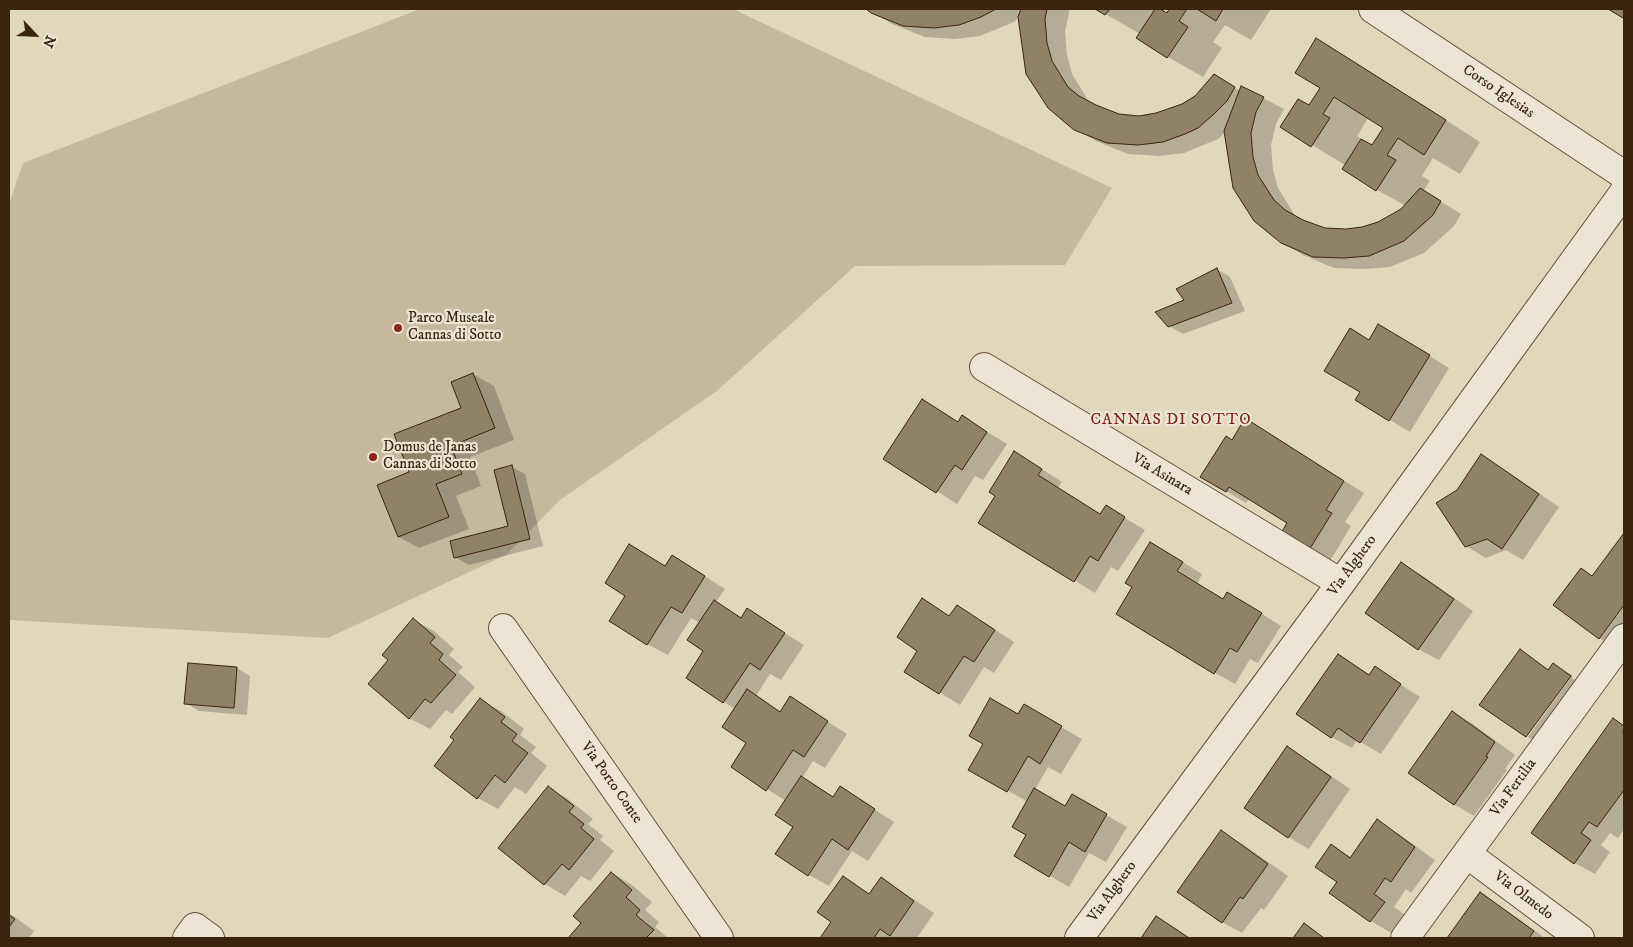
<!DOCTYPE html>
<html>
<head>
<meta charset="utf-8">
<style>
	body { margin:0 }
	#map { position:relative; width:1633px; height:947px; overflow:hidden; background:#e1d7bb; font-family:"IM FELL DW Pica",serif }
	canvas { display:block }
	.frame { position:absolute; inset:0; border:10px solid #3b230d; pointer-events:none }
	.north { position:absolute; left:10px; top:10px; width:50px; height:50px; -webkit-text-stroke:4px #ece5d3; paint-order:stroke; rotate:115deg; font-size:14px; font-weight:700; line-height:20px; text-align:center; color:#3b230d }
	.north::after { content:''; display:block; margin:auto; width:18px; height:22px; background:#3b230d; clip-path:polygon(50% 0,100% 100%,50% 72%,0 100%) }
</style>
</head>
<body>
<div id="map">
<canvas width="1633" height="947"></canvas>
<div class="frame"></div>
<div class="north">N</div>
</div>
<script>
const ctx = document.querySelector('canvas').getContext('2d');
ctx.lineJoin = 'round';
function paint(path, color) { ctx.fillStyle = color; ctx.fill(path, 'evenodd'); }
const toPath = rows => new Path2D(rows.map(r => 'M' + r).join(''));
function stroke(path, color, width, dash) { ctx.strokeStyle = color; ctx.lineWidth = width; ctx.lineCap = dash ? 'butt' : 'round'; ctx.setLineDash(dash || []); ctx.stroke(path); }
function drawText(font, color, halo, rows, align = 'center') {
  ctx.font = font + ' "IM FELL DW Pica",serif'; ctx.lineWidth = 4.5; ctx.setLineDash([]); ctx.textBaseline = 'middle'; ctx.strokeStyle = halo; ctx.fillStyle = color; for (const [text, x, y, turn = 0] of rows) {
    ctx.save(); ctx.translate(x, y); ctx.rotate((+turn || 0) * Math.PI / 180); ctx.textAlign = isNaN(turn) ? turn : align; if (halo) ctx.strokeText(text, 0, 0); ctx.fillText(text, 0, 0); ctx.restore();
  }
}
const green = toPath([
	[420,9,733,9,1112,188,1065,265,855,266,718,390,560,500,506,555,328,638,9,620,9,204,23,163]
]);
const shadow = toPath([
	[868,9,1070,9,1065,31,1067,55,1072,74,1088,100,1097,107,1119,115,1139,117,1156,115,1183,105,1195,97,1214,76,1240,91,1263,98,1284,109,1276,124,1271,145,1273,170,1278,188,1294,214,1304,221,1325,229,1346,230,1379,224,1406,206,1377,190,1345,165,1282,127,1310,107,1321,88,1317,40,1352,60,1480,142,1460,174,1433,158,1422,176,1430,181,1423,191,1461,214,1454,226,1424,253,1390,267,1365,269,1334,268,1303,255,1282,242,1225,132,1218,139,1184,153,1159,156,1128,154,1096,141,1075,129,1019,17,1014,22,980,36,955,39,925,37,892,24],
	[1368,118,1384,128,1372,146,1357,136],
	[1097,9,1158,9,1167,14,1171,9,1271,9,1251,40,1225,25,1213,42,1222,48,1203,77,1168,57,1138,37,1140,34],
	[1217,269,1230,277,1245,311,1183,334,1169,326],
	[1399,337,1449,368,1410,432,1357,400,1361,392,1369,341],
	[473,374,494,386,514,440,470,457,481,486,456,496,469,529,419,548,399,537,410,473,462,409],
	[922,400,959,423,963,417,1007,444,983,480,975,476,957,504,885,458],
	[1266,432,1364,493,1345,522,1351,526,1330,561,1310,549,1289,523,1250,498,1246,503,1226,491,1232,441],
	[1482,456,1502,468,1559,507,1523,560,1506,550,1486,558,1466,546,1458,491],
	[1035,465,1062,482,1058,488,1101,515,1106,507,1145,530,1118,571,1111,567,1095,593,980,522],
	[512,467,525,474,543,546,469,565,455,557,510,527],
	[1624,535,1624,643,1620,650,1599,638,1581,569,1594,577],
	[1171,555,1202,574,1197,584,1223,600,1248,605,1281,626,1258,663,1250,659,1235,684,1215,673],
	[1401,564,1421,575,1473,611,1439,660,1418,649],
	[666,567,692,568,725,589,716,602,742,618,747,610,804,645,781,680,770,674,756,696,781,712,791,698,847,734,825,768,813,761,802,778,834,797,860,800,894,822,868,861,852,851,829,886,809,875,786,801,767,789,735,709,687,678,705,651,700,623,691,618,668,655,647,644],
	[922,600,950,617,977,618,1014,642,994,673,984,667,960,705,905,671,919,650],
	[414,620,434,631,454,649,449,655,463,667,458,672,475,687,452,714,446,710,430,729,409,718,390,660],
	[1520,651,1550,670,1554,665,1574,676,1572,675,1572,678,1590,689,1547,748,1528,737,1569,680,1567,680,1526,736],
	[1338,655,1370,675,1375,668,1420,697,1381,754,1357,740,1352,748,1331,737],
	[237,668,250,676,247,715,199,711,186,703],
	[480,700,501,711,524,729,520,735,536,747,531,753,547,766,526,794,515,787,498,809,478,798],
	[1024,706,1082,739,1061,774,1048,767,1035,790,1066,808,1073,796,1127,827,1106,862,1089,853,1069,887,1016,856,1028,835,1028,802,970,769,1019,716],
	[1452,713,1473,724,1515,755,1505,769,1507,770,1474,816,1454,804],
	[1613,719,1624,726,1624,829,1618,838,1610,833,1601,845,1610,852,1595,874,1575,863,1532,833],
	[1288,748,1308,760,1350,789,1309,849,1288,837],
	[548,788,568,799,593,819,588,824,603,836,600,840,614,851,590,881,581,876,565,896,545,884,500,848],
	[1377,821,1397,833,1435,860,1411,893,1406,889,1394,907,1404,914,1391,933,1371,921,1331,893,1338,882,1331,845,1351,857],
	[1221,832,1241,843,1288,876,1264,910,1261,908,1242,933,1222,922],
	[612,873,632,885,652,902,645,910,659,922,655,927,668,938,570,938,583,923],
	[843,878,870,894,881,879,901,891,934,913,917,938,822,938,833,922],
	[1480,894,1500,906,1545,938,1448,938],
	[9,913,34,931,29,938,9,938],
	[1157,918,1177,929,1190,938,1143,938]
]);
const building = toPath([
	[866,9,996,9,981,17,959,25,934,28,903,26,871,13,866,9],
	[1021,9,1047,9,1045,19,1047,43,1052,61,1068,87,1079,96,1096,105,1119,114,1139,116,1156,113,1182,104,1195,96,1214,74,1235,87,1227,101,1214,114,1198,128,1185,134,1163,142,1138,145,1107,143,1074,130,1048,108,1026,74,1018,17,1021,9],
	[1095,9,1110,9,1105,15,1095,9],
	[1155,9,1160,9,1167,13,1169,9,1187,9,1179,21,1188,27,1167,58,1136,38,1155,9],
	[1197,9,1223,9,1216,21,1197,9],
	[1608,9,1624,9,1624,16,1623,18,1608,9],
	[1316,38,1446,120,1424,155,1398,138,1387,155,1396,160,1376,191,1342,169,1361,139,1372,145,1383,128,1334,97,1323,114,1330,118,1311,147,1280,127,1298,99,1309,105,1320,88,1295,73,1316,38],
	[1241,86,1264,97,1256,112,1251,133,1253,157,1258,175,1274,200,1285,210,1303,220,1325,228,1346,229,1362,227,1378,222,1401,209,1420,188,1441,201,1433,215,1404,241,1369,256,1344,258,1313,257,1281,243,1254,221,1233,188,1224,131,1241,86],
	[1217,268,1232,303,1168,327,1155,312,1184,300,1176,289,1217,268],
	[1378,324,1430,355,1389,421,1355,400,1360,392,1324,371,1350,328,1369,340,1378,324],
	[473,373,495,428,451,446,462,474,436,484,449,517,398,537,377,485,409,472,394,434,461,408,451,382,473,373],
	[922,399,958,422,962,415,987,432,962,470,955,465,936,493,883,459,922,399],
	[1245,418,1344,481,1326,510,1332,513,1309,550,1281,533,1287,523,1229,487,1226,492,1200,477,1226,436,1232,440,1245,418],
	[1014,451,1042,469,1038,475,1100,514,1106,505,1125,517,1098,561,1090,556,1074,582,978,523,995,496,989,492,1014,451],
	[1481,454,1539,494,1502,549,1487,539,1465,547,1436,503,1457,490,1481,454],
	[512,465,530,539,454,558,450,541,508,526,494,470,512,465],
	[1624,533,1624,605,1599,639,1553,605,1581,568,1592,576,1624,533],
	[1150,542,1183,562,1177,571,1223,599,1227,592,1262,613,1237,652,1230,648,1214,674,1116,614,1132,587,1125,583,1150,542],
	[629,544,665,566,672,555,705,576,682,613,671,607,647,645,609,621,625,596,605,583,629,544],
	[1401,562,1454,599,1418,650,1365,613,1401,562],
	[922,598,949,616,957,605,995,630,974,662,964,656,939,694,904,672,917,651,897,637,922,598],
	[714,600,741,618,747,608,785,633,760,670,750,663,723,703,686,678,703,651,687,640,714,600],
	[413,618,435,637,430,643,443,654,439,660,456,675,431,703,425,699,409,719,368,684,388,660,382,655,413,618],
	[1520,649,1548,670,1553,663,1571,676,1526,737,1479,705,1520,649],
	[1338,654,1369,675,1375,666,1401,684,1360,743,1338,728,1331,738,1296,714,1338,654],
	[188,663,237,667,234,708,184,704,188,663],
	[747,689,780,712,790,696,828,721,804,757,793,750,766,791,731,767,746,743,722,727,747,689],
	[480,698,505,717,501,722,517,734,512,741,528,753,505,783,495,775,477,799,434,766,454,740,450,737,480,698],
	[990,698,1018,714,1024,704,1062,726,1040,764,1028,756,1007,792,968,770,983,744,969,736,990,698],
	[1452,711,1495,742,1486,756,1488,757,1454,805,1408,773,1452,711],
	[1613,718,1624,726,1623,734,1624,735,1624,790,1597,827,1589,822,1581,833,1591,840,1574,864,1531,833,1613,718],
	[1287,746,1331,777,1288,838,1244,808,1287,746],
	[801,776,833,797,840,786,875,809,848,850,832,839,808,876,775,854,793,827,775,815,801,776],
	[548,786,574,806,569,812,584,824,581,828,594,839,569,870,562,864,544,885,498,848,548,786],
	[1034,788,1065,806,1072,794,1107,814,1085,852,1069,842,1049,877,1014,856,1026,835,1012,827,1034,788],
	[1377,819,1415,847,1391,882,1385,878,1374,894,1385,902,1370,922,1329,893,1337,882,1315,867,1331,844,1350,858,1377,819],
	[1221,830,1268,864,1243,899,1240,897,1222,923,1177,892,1221,830],
	[611,872,632,890,626,897,640,910,636,915,654,930,646,938,568,938,581,923,573,916,611,872],
	[843,876,869,894,881,877,914,901,890,936,880,929,874,938,820,938,831,922,817,912,843,876],
	[1480,892,1534,931,1529,938,1447,938,1480,892],
	[9,915,15,919,9,927,9,915],
	[1156,916,1189,938,1141,938,1156,916],
	[1304,923,1324,938,1293,938,1304,923]
]);
const minor = toPath([
	[984,367,1341,583],
	[503,628,719,938],
	[1467,854,1580,938],
	[187,938,195,927,210,938],
	[1079,938,1341,583,1624,192],
	[1405,938,1624,638]
]);
const tertiary = toPath([
	[1373,9,1624,175]
]);
const markers = [
	[398,328,5,"#8f2418"],
	[373,457,5,"#8f2418"]
];
const streetNames = [
	["Corso Iglesias",1498,92,34],
	["Via Asinara",1162,475,31],
	["Via Alghero",1353,566,-54],
	["Via Porto Conte",611,783,55],
	["Via Fertilia",1514,788,-54],
	["Via Alghero",1113,892,-54],
	["Via Olmedo",1523,896,37]
];
const poiNames = [
	["Parco Museale",408,319],
	["Cannas di Sotto",408,336],
	["Domus de Janas",383,448],
	["Cannas di Sotto",383,465]
];
const neighbourhoodNames = [
	["CANNAS DI SOTTO",1171,421]
];
paint(green, '#c5b89d');
paint(shadow, '#0003');
paint(building, '#918167');
stroke(building, '#3b230d', 1);
stroke(minor, '#645038', 30);
stroke(tertiary, '#645038', 30);
stroke(minor, '#ece5d3', 28);
stroke(tertiary, '#ece5d3', 28);
for (const [x, y, r, color] of markers) { const dot = new Path2D(); dot.arc(x, y, r, 0, 2 * Math.PI); ctx.fillStyle = color; ctx.fill(dot); stroke(dot, '#ece5d3', 2); }
drawText('15px', '#3b230d', '#ece5d3', streetNames);
drawText('15px', '#3b230d', '#ece5d3', poiNames, 'left');
ctx.letterSpacing = '1px';
drawText('16px', '#7a1f14', '#ece5d3', neighbourhoodNames);
ctx.letterSpacing = '0px';
</script>
</body>
</html>
